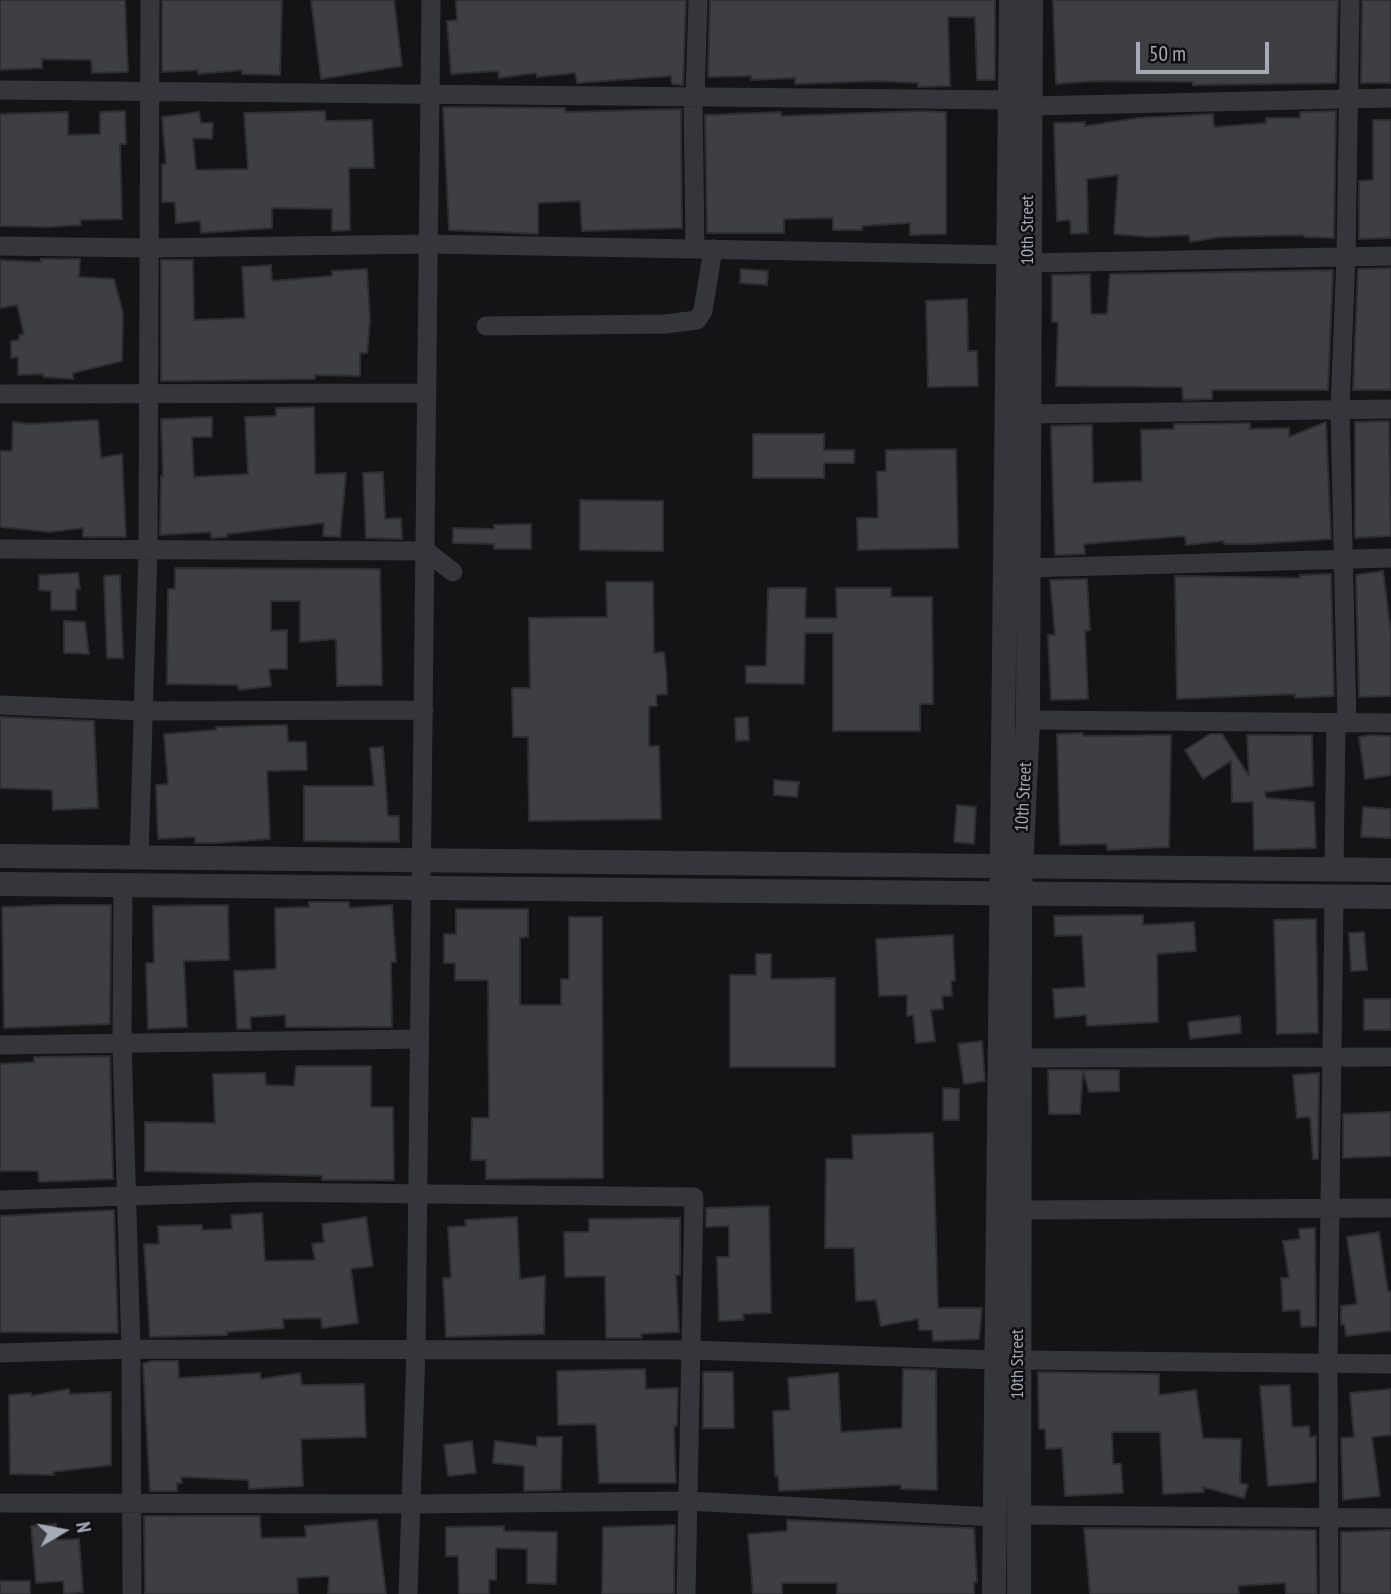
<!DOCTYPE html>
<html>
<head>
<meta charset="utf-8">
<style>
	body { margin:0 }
	#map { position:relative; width:1391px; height:1594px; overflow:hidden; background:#141416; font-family:"PT Sans Narrow",sans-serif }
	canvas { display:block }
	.north { position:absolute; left:28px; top:1496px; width:70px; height:70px; -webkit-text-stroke:5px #0f0f11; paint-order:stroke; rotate:80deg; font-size:19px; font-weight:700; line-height:28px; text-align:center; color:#a5aab7 }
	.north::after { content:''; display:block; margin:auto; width:24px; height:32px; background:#a5aab7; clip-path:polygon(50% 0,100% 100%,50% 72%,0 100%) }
	.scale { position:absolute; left:1136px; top:42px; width:133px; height:32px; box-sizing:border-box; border:4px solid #a5aab7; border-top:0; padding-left:9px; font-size:21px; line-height:24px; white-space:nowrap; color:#a5aab7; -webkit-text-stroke:5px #0f0f11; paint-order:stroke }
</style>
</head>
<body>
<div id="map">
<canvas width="1391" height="1594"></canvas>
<div class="north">N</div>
<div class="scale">50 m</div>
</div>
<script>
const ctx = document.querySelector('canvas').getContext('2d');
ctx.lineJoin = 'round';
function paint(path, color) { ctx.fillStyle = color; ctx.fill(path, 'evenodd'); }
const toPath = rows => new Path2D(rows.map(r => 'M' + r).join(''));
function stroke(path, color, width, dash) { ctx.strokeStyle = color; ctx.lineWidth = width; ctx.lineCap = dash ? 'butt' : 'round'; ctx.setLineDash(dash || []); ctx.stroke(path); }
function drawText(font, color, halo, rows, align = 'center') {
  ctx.font = font + ' "PT Sans Narrow",sans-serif'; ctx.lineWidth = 5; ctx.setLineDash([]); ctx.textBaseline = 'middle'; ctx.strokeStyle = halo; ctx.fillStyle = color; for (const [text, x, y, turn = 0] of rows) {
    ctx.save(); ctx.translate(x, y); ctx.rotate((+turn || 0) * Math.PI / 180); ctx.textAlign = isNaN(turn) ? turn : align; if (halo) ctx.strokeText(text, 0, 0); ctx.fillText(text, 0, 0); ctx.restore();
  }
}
const building = toPath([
	[0,0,125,0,128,72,92,73,91,60,42,59,42,68,0,70,0,0],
	[162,0,282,0,280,75,242,74,242,70,198,74,198,70,162,72,162,0],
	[311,0,394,0,402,66,321,79,311,0],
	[456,0,686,0,683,85,672,84,671,76,577,83,575,73,537,77,536,73,499,78,498,71,451,74,447,21,457,20,456,0],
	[710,0,995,0,995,80,977,80,975,17,948,17,950,86,918,87,918,83,877,81,795,84,795,78,751,80,751,76,708,77,710,0],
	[1053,0,1338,0,1336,83,1193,85,1193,82,1096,81,1056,84,1053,0],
	[1362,0,1391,0,1391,83,1361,83,1362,0],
	[443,107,565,108,565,112,681,109,682,228,582,231,580,201,538,203,538,234,449,230,443,107],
	[125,111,126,144,120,144,122,219,80,220,81,225,48,227,0,226,0,114,68,112,68,135,100,134,100,112,125,111],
	[325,111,326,121,372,120,374,168,349,168,350,230,332,231,332,209,272,208,272,228,201,233,200,221,176,223,175,202,162,202,162,164,166,164,162,117,199,112,201,123,213,123,212,139,193,138,196,170,248,169,244,113,325,111],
	[920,111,946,112,946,234,910,235,910,223,862,226,862,230,833,230,833,218,784,219,784,233,707,233,705,115,781,112,781,116,920,111],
	[1336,111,1334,238,1304,237,1304,235,1220,237,1190,242,1189,235,1149,237,1114,234,1118,175,1087,179,1088,233,1071,234,1070,220,1057,221,1054,123,1085,122,1085,126,1138,118,1213,114,1214,127,1266,123,1266,118,1300,118,1300,112,1336,111],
	[1373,120,1391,120,1391,238,1359,239,1359,181,1373,180,1373,120],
	[41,259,80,259,79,277,114,279,123,313,122,361,73,373,73,379,44,377,43,374,18,375,18,357,11,358,11,341,19,340,19,335,24,334,17,305,0,308,0,260,41,262,41,259],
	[161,260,193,260,194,320,245,318,242,267,271,265,272,281,332,276,332,271,367,269,370,320,367,353,360,353,360,376,315,375,315,379,161,381,161,260],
	[1391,268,1391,390,1353,390,1358,269,1391,268],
	[741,269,768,271,767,285,740,283,741,269],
	[1333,270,1328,390,1212,390,1212,399,1183,400,1182,387,1056,386,1058,322,1052,322,1052,275,1090,274,1091,314,1107,314,1110,274,1333,270],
	[967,299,968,351,977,351,978,386,928,387,926,301,967,299],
	[314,407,315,474,346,473,340,537,323,536,324,523,227,534,227,537,211,538,211,532,160,535,161,476,163,476,161,419,212,417,212,437,192,437,194,477,248,474,245,417,276,416,276,408,314,407],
	[98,420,101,458,122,454,126,537,83,537,83,528,49,532,0,527,0,451,12,451,13,422,30,424,98,420],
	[1389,421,1391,536,1355,538,1355,422,1389,421],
	[1326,422,1331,539,1253,544,1224,544,1224,541,1186,545,1185,536,1084,544,1085,554,1055,555,1051,426,1092,425,1093,483,1142,481,1141,430,1174,429,1174,424,1250,423,1250,429,1289,428,1289,437,1326,422],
	[753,434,824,434,824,450,854,450,854,463,824,463,824,478,753,478,753,434],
	[956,449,958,548,858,550,857,518,878,518,877,472,886,471,886,450,956,449],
	[383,472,385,519,401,518,402,539,366,538,363,473,383,472],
	[580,500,663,501,663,551,580,550,580,500],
	[531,524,531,549,494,549,494,544,453,543,453,528,494,529,494,525,531,524],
	[175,568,380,569,382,685,337,686,336,639,300,642,300,601,271,601,271,631,287,630,287,669,269,669,271,686,239,690,238,685,167,684,168,589,175,589,175,568],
	[1383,571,1391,633,1391,696,1359,697,1356,575,1383,571],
	[78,573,80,589,76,589,76,610,51,610,51,591,39,590,39,575,78,573],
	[1331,574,1334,696,1295,698,1295,694,1177,699,1175,576,1300,578,1300,575,1331,574],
	[120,575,123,658,107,658,104,576,120,575],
	[1087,579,1090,630,1085,631,1088,699,1051,700,1048,635,1055,635,1050,580,1087,579],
	[606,582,653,582,654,653,664,652,666,669,667,694,656,695,657,706,649,706,649,746,659,746,661,819,529,821,528,737,513,737,512,688,530,688,529,618,607,617,606,582],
	[768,588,806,588,805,618,837,618,836,588,891,588,891,597,932,597,933,704,920,704,920,731,833,731,833,633,805,633,804,684,746,683,746,666,766,666,768,588],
	[64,621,85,622,89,654,64,653,64,621],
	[0,717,94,721,98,808,53,810,52,790,0,788,0,717],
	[748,717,749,740,736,741,735,718,748,717],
	[287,725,288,742,306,742,307,770,267,771,270,839,215,843,195,843,195,837,158,839,156,785,168,784,164,734,216,730,216,727,287,725],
	[1083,733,1083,736,1171,735,1169,847,1107,850,1107,844,1060,845,1057,734,1083,733],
	[1210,734,1222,734,1249,776,1247,735,1312,735,1313,786,1265,792,1266,798,1314,802,1316,848,1254,850,1253,802,1232,802,1231,761,1203,779,1185,750,1210,734],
	[1370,735,1391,736,1391,775,1365,779,1359,737,1370,735],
	[383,747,388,816,399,816,399,842,304,841,304,786,374,786,370,748,383,747],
	[774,780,799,782,797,797,774,795,774,780],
	[957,805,976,807,974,844,954,842,957,805],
	[1363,807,1391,809,1391,838,1361,837,1363,807],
	[309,902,349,902,349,908,392,905,396,962,391,962,392,1027,286,1027,285,1015,250,1017,251,1029,237,1029,234,971,276,969,275,908,309,907,309,902],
	[51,905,111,905,110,1024,4,1028,2,907,51,905],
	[228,905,229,960,184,961,187,1027,148,1029,146,963,154,963,153,906,228,905],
	[456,909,528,909,528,937,520,938,520,1005,561,1005,561,979,569,979,569,917,602,917,603,1178,486,1179,486,1160,471,1160,472,1118,489,1118,488,980,455,980,455,963,444,963,444,934,456,934,456,909],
	[1143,915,1143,925,1194,922,1196,951,1157,954,1158,1022,1087,1026,1086,1015,1055,1018,1053,989,1085,987,1082,935,1055,936,1054,916,1143,915],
	[1316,919,1318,1033,1277,1034,1274,920,1316,919],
	[1364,932,1367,970,1351,971,1349,933,1364,932],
	[953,935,955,981,951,981,952,996,942,996,943,1009,931,1010,935,1041,916,1043,913,1015,907,1016,907,995,879,996,876,939,953,935],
	[756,954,771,954,771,979,835,978,835,1067,730,1067,730,975,756,975,756,954],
	[1364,999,1391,999,1391,1030,1364,1030,1364,999],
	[1240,1016,1241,1033,1190,1039,1188,1022,1240,1016],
	[982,1041,985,1081,964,1084,958,1044,982,1041],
	[110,1056,113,1179,39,1182,38,1171,0,1171,0,1064,34,1062,34,1057,110,1056],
	[296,1066,371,1066,371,1107,393,1107,394,1180,322,1180,322,1176,145,1171,145,1122,215,1123,213,1074,265,1073,266,1085,294,1086,296,1066],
	[1048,1070,1083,1070,1080,1114,1049,1114,1048,1070],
	[1083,1070,1119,1070,1119,1091,1089,1092,1083,1070],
	[1319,1073,1318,1159,1313,1159,1310,1117,1297,1118,1293,1075,1319,1073],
	[943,1088,959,1089,959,1120,943,1120,943,1088],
	[1391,1112,1391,1156,1343,1158,1343,1114,1391,1112],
	[933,1133,938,1308,982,1308,979,1339,933,1341,932,1330,919,1330,918,1319,881,1326,876,1300,856,1301,854,1248,825,1248,826,1159,853,1159,852,1135,933,1133],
	[769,1206,771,1313,743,1314,744,1320,719,1321,717,1257,729,1257,729,1226,706,1227,706,1208,769,1206],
	[114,1210,118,1333,0,1332,0,1216,114,1210],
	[262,1213,265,1261,315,1260,312,1244,324,1242,322,1224,366,1217,373,1266,351,1269,358,1323,322,1328,321,1318,283,1319,284,1328,227,1332,227,1335,150,1337,144,1244,159,1244,158,1226,202,1225,202,1230,232,1229,231,1215,262,1213],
	[517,1217,520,1279,545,1276,544,1334,446,1337,443,1278,451,1278,448,1227,466,1226,465,1220,517,1217],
	[680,1218,680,1275,676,1275,679,1332,641,1334,642,1338,606,1338,605,1276,565,1277,564,1232,589,1232,589,1219,680,1218],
	[1315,1228,1316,1326,1301,1327,1300,1310,1283,1311,1281,1278,1289,1278,1283,1241,1300,1239,1299,1229,1315,1228],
	[1379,1232,1388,1291,1391,1291,1391,1331,1346,1336,1344,1324,1341,1325,1341,1306,1357,1304,1347,1237,1379,1232],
	[151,1361,178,1361,179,1378,260,1373,261,1379,300,1373,302,1385,364,1384,366,1437,301,1439,303,1486,249,1489,248,1480,181,1477,182,1483,177,1483,177,1491,150,1491,143,1364,151,1361],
	[645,1369,646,1389,678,1388,677,1426,674,1426,676,1483,599,1483,596,1424,558,1425,557,1371,645,1369],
	[903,1369,936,1370,937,1490,901,1489,901,1485,779,1491,778,1476,775,1476,773,1411,790,1410,788,1378,838,1373,841,1432,902,1428,903,1369],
	[703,1372,733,1372,734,1428,703,1428,703,1372],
	[1038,1372,1159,1374,1159,1395,1196,1390,1203,1438,1241,1439,1240,1483,1248,1485,1244,1498,1203,1487,1204,1492,1163,1494,1160,1432,1112,1432,1113,1464,1121,1464,1123,1493,1065,1496,1062,1448,1046,1449,1045,1429,1039,1429,1038,1372],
	[1290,1385,1292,1427,1309,1426,1310,1437,1316,1436,1316,1482,1268,1486,1260,1386,1290,1385],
	[69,1389,70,1394,111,1392,111,1465,53,1472,54,1475,10,1474,9,1395,31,1393,31,1396,69,1389],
	[1391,1389,1391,1435,1372,1437,1380,1496,1343,1500,1341,1438,1354,1437,1350,1393,1391,1389],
	[537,1437,562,1437,561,1490,524,1491,524,1466,493,1463,495,1441,537,1446,537,1437],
	[472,1441,476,1473,448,1476,444,1445,472,1441],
	[144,1516,260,1516,261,1538,306,1537,305,1526,377,1520,386,1594,328,1594,329,1576,297,1578,298,1594,145,1594,144,1516],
	[787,1520,974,1528,977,1582,974,1583,974,1594,837,1594,837,1583,782,1583,782,1594,753,1594,748,1534,787,1531,787,1520],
	[56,1524,57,1540,79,1539,83,1592,64,1594,63,1581,36,1583,31,1526,56,1524],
	[675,1525,674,1594,602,1594,603,1527,675,1525],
	[504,1526,504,1531,557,1532,556,1584,527,1583,527,1549,496,1548,496,1580,489,1580,489,1594,459,1594,458,1556,446,1556,446,1527,504,1526],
	[1084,1528,1316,1530,1317,1594,1286,1594,1285,1583,1238,1586,1239,1594,1090,1594,1084,1528],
	[1391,1530,1391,1594,1341,1594,1341,1532,1391,1530],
	[0,1581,30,1581,30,1594,0,1594,0,1581]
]);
const minor = toPath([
	[0,90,1011,100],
	[693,98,695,249],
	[695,98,698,0],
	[1029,106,1391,98],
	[0,246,149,248,428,244,1009,255],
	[1028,263,1391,256],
	[486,326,665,324,697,320,703,311,713,249],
	[0,394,427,393],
	[1028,414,1391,409],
	[0,549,426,551,453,572],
	[1026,568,1391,558],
	[0,705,143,711,424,710],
	[1028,720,1391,723],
	[1347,723,1340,409,1346,256,1350,0],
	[139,858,148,550,150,0],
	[1334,869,1336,723],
	[123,885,122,1043,131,1349,132,1594],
	[0,1045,420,1039],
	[1021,1058,1391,1057],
	[0,1200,257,1192,694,1197,686,1594],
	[1020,1210,1391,1208],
	[0,1353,131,1349,689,1350,995,1360],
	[1018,1360,1391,1364],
	[0,1503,412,1504,687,1501,994,1517],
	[1019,1515,1391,1518],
	[408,1594,416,1350,431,0],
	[1329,1594,1328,1361,1334,897]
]);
const tertiary = toPath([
	[0,856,1391,870],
	[0,884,1391,897],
	[994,1594,1011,0],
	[1019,1594,1020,894,1028,720,1031,0]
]);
const streetNames = [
	["10th Street",1028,230,-90],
	["10th Street",1024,797,-87],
	["10th Street",1018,1364,-90]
];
paint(building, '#3e3f43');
stroke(building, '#2e2e32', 2);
stroke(minor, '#35363b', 19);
stroke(tertiary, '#35363b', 24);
drawText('18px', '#a5aab7', '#0f0f11', streetNames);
</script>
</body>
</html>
